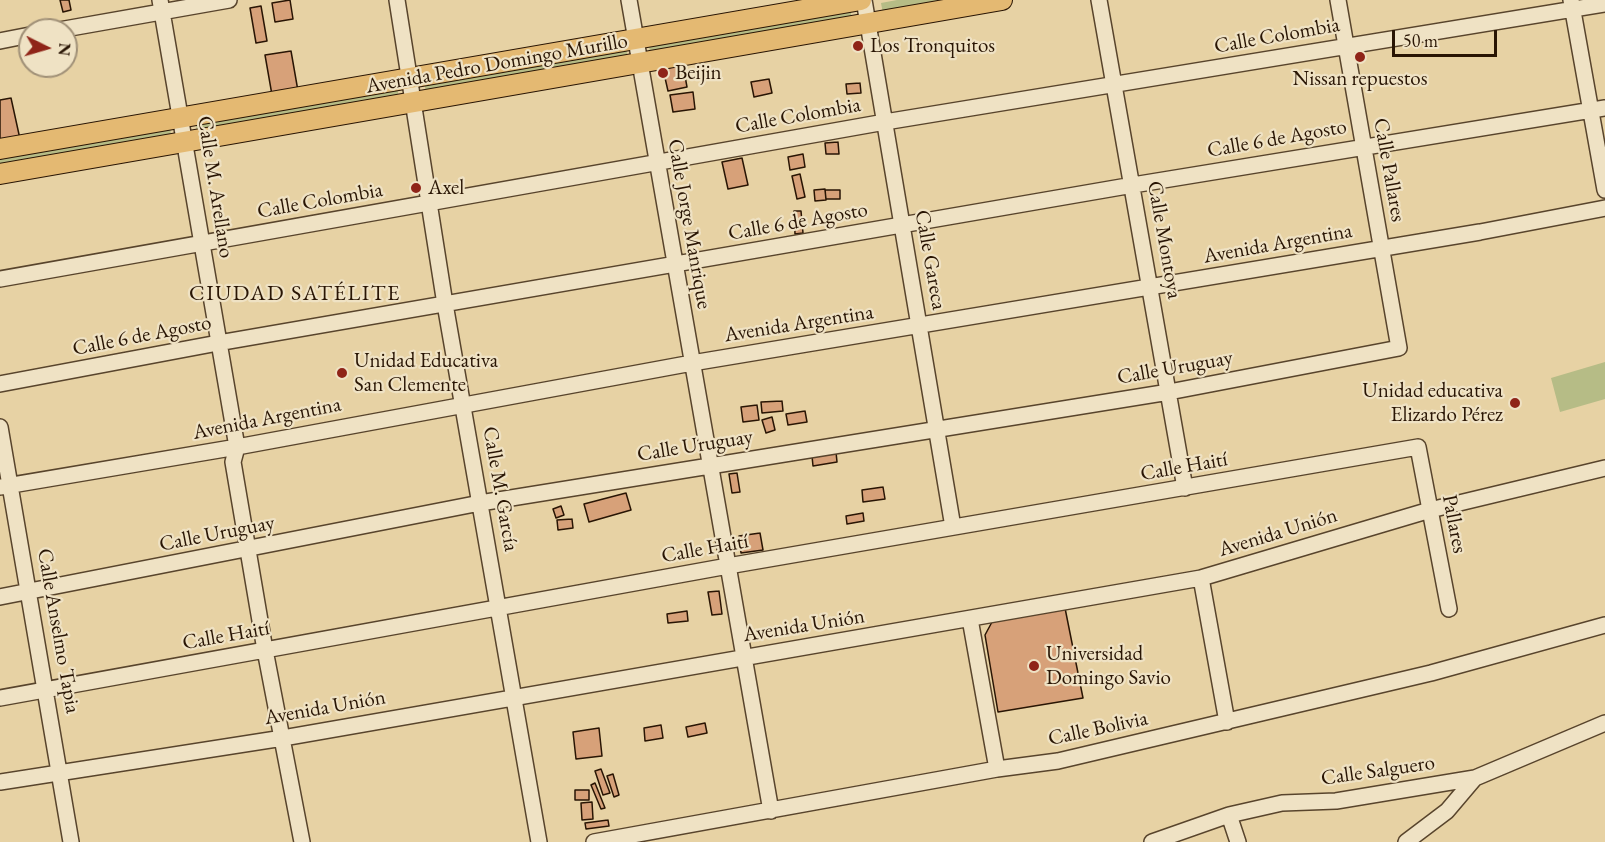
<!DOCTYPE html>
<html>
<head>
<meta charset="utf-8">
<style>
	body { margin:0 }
	#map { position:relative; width:1605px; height:842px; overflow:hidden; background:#e7d2a4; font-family:"EB Garamond",serif }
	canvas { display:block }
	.north { position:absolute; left:18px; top:18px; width:60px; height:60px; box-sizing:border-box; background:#efe2c4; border:2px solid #a09077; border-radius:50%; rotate:95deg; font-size:16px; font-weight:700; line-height:24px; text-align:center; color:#291504 }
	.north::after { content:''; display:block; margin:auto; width:21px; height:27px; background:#8f2418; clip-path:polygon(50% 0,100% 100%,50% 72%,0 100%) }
	.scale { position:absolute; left:1392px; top:30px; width:105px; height:27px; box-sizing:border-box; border:3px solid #291504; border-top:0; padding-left:8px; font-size:18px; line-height:21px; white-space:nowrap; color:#291504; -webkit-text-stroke:4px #efe2c4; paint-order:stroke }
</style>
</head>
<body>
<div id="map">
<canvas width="1605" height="842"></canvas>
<div class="north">N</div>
<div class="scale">50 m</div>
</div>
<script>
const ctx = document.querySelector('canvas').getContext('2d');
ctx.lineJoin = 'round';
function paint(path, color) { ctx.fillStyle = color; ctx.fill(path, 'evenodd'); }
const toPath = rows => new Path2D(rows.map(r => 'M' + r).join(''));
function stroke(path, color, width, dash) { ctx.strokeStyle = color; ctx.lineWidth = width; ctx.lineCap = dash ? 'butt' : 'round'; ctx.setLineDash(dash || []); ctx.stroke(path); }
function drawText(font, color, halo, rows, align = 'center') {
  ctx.font = font + ' "EB Garamond",serif'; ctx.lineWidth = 4.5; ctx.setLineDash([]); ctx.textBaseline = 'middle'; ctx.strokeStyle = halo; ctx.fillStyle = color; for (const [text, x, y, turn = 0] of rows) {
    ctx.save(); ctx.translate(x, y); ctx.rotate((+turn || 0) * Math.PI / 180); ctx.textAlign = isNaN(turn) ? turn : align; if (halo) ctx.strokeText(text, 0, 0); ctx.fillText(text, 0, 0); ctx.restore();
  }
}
const green = toPath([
	[897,0,965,0,883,14,881,3],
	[850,8,852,19,650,55,649,44],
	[626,48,628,59,426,93,424,81],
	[397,87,399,98,197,131,195,120],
	[170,125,171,136,0,166,0,155],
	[1605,362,1605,399,1560,412,1551,378]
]);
const building = toPath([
	[60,0,69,0,71,10,63,12,60,0],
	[290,0,293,19,275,22,272,3,290,0],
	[261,6,267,41,256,43,250,8,261,6],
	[291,51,298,91,272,95,265,55,291,51],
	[683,65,687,87,668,91,663,69,683,65],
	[769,79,772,93,754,97,751,82,769,79],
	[860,83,861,93,847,94,846,84,860,83],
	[693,92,695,109,673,112,670,95,693,92],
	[11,98,20,139,0,144,0,100,11,98],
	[838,142,839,154,826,154,825,143,838,142],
	[803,154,805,167,790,170,788,157,803,154],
	[742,158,748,185,728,189,722,162,742,158],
	[800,174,805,197,797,199,792,176,800,174],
	[825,189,826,200,815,201,814,190,825,189],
	[825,190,840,190,840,199,826,199,825,190],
	[794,211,801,211,803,233,795,234,794,211],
	[782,401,783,411,762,413,761,402,782,401],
	[757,405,759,420,743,422,741,407,757,405],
	[805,411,807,422,788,425,786,414,805,411],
	[772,417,775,430,766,433,762,420,772,417],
	[836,452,837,462,813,466,812,456,836,452],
	[737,473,740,492,732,493,729,474,737,473],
	[883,487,885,499,863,502,862,490,883,487],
	[626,493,631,510,589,522,584,504,626,493],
	[561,506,564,515,556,518,553,509,561,506],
	[863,513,864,521,847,524,846,516,863,513],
	[572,519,573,528,558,530,557,520,572,519],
	[760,533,763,550,741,553,739,536,760,533],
	[719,591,722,614,712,615,708,592,719,591],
	[1065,608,1083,698,998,712,985,635,992,622,1065,608],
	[687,611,688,621,668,623,667,614,687,611],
	[705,723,707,733,688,737,686,727,705,723],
	[661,725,663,738,645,741,644,728,661,725],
	[599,728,602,756,576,759,573,732,599,728],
	[601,769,610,793,603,795,595,771,601,769],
	[613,774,619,795,614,797,607,776,613,774],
	[595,783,605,808,601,809,591,785,595,783],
	[575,790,589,790,589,800,575,800,575,790],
	[592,802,593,819,582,820,581,803,592,802],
	[608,820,609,826,586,829,585,823,608,820]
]);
const minor = toPath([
	[160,0,237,447,233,462,265,650,302,842],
	[397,0,445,304,539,842],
	[629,0,771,811],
	[864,0,953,527],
	[1099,0,1185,488],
	[1571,0,1605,190],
	[59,30,229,0],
	[0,41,30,35],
	[0,279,885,122,1605,4],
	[0,384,218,343,1133,185,1605,108],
	[0,427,71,842],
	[0,487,237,447,692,363,1480,232,1605,208],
	[1201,578,1227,722],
	[0,597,480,503,1169,392,1399,348,1338,0],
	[970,619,997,769],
	[0,698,728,566,1418,447,1449,609],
	[0,782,283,738,1201,578,1430,510,1605,468],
	[1229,815,1238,842],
	[594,842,997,769,1058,761,1431,673,1605,625],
	[1152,842,1229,815,1282,803,1336,801,1475,778,1605,723],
	[1406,842,1447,811,1475,778]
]);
const major = toPath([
	[0,149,861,0],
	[0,174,1002,0]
]);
const markers = [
	[858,46,6,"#8f2418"],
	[1360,57,6,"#8f2418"],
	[663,73,6,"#8f2418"],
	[416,188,6,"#8f2418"],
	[342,373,6,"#8f2418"],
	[1515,403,6,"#8f2418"],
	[1034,666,6,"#8f2418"]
];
const streetNames = [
	["Calle Colombia",1277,36,-10],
	["Avenida Pedro Domingo Murillo",497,64,-10],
	["Calle Colombia",798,116,-10],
	["Calle 6 de Agosto",1277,139,-10],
	["Calle Pallares",1389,170,80],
	["Calle M. Arellano",215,187,81],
	["Calle Colombia",320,201,-10],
	["Calle 6 de Agosto",798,222,-10],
	["Calle Jorge Manrique",689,224,80],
	["Calle Montoya",1164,240,80],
	["Avenida Argentina",1278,244,-10],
	["Calle Gareca",930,260,80],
	["Avenida Argentina",799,324,-9],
	["Calle 6 de Agosto",142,336,-11],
	["Calle Uruguay",1175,368,-10],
	["Avenida Argentina",267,419,-11],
	["Calle Uruguay",695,446,-9],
	["Calle Haití",1184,467,-10],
	["Calle M. García",500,489,80],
	["Pallares",1454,524,79],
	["Avenida Unión",1278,533,-17],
	["Calle Uruguay",217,534,-11],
	["Calle Haití",705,549,-10],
	["Avenida Unión",804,626,-9],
	["Calle Anselmo Tapia",58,631,80],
	["Calle Haití",226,636,-10],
	["Avenida Unión",325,708,-10],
	["Calle Bolivia",1098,729,-12],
	["Calle Salguero",1378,771,-8]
];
const poiNames = [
	["Los Tronquitos",870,46],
	["Beijin",675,73],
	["Nissan repuestos",1360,79,"center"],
	["Axel",428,188],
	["Unidad Educativa",354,361],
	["San Clemente",354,385],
	["Unidad educativa",1503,391,"right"],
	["Elizardo Pérez",1503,415,"right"],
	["Universidad",1046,654],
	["Domingo Savio",1046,678]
];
const neighbourhoodNames = [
	["CIUDAD SATÉLITE",295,294]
];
paint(green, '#b6bc86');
paint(building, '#d7a179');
stroke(building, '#291504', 1.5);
stroke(minor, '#58442c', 18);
stroke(major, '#291504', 22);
stroke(minor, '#efe2c4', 15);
stroke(major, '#e4b972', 20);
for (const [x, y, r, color] of markers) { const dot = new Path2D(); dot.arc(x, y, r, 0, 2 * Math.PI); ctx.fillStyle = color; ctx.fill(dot); stroke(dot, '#efe2c4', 2); }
drawText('21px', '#291504', '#efe2c4', streetNames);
drawText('21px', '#291504', '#efe2c4', poiNames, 'left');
ctx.letterSpacing = '1.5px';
drawText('22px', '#291504', '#efe2c4', neighbourhoodNames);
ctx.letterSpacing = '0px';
</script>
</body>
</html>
